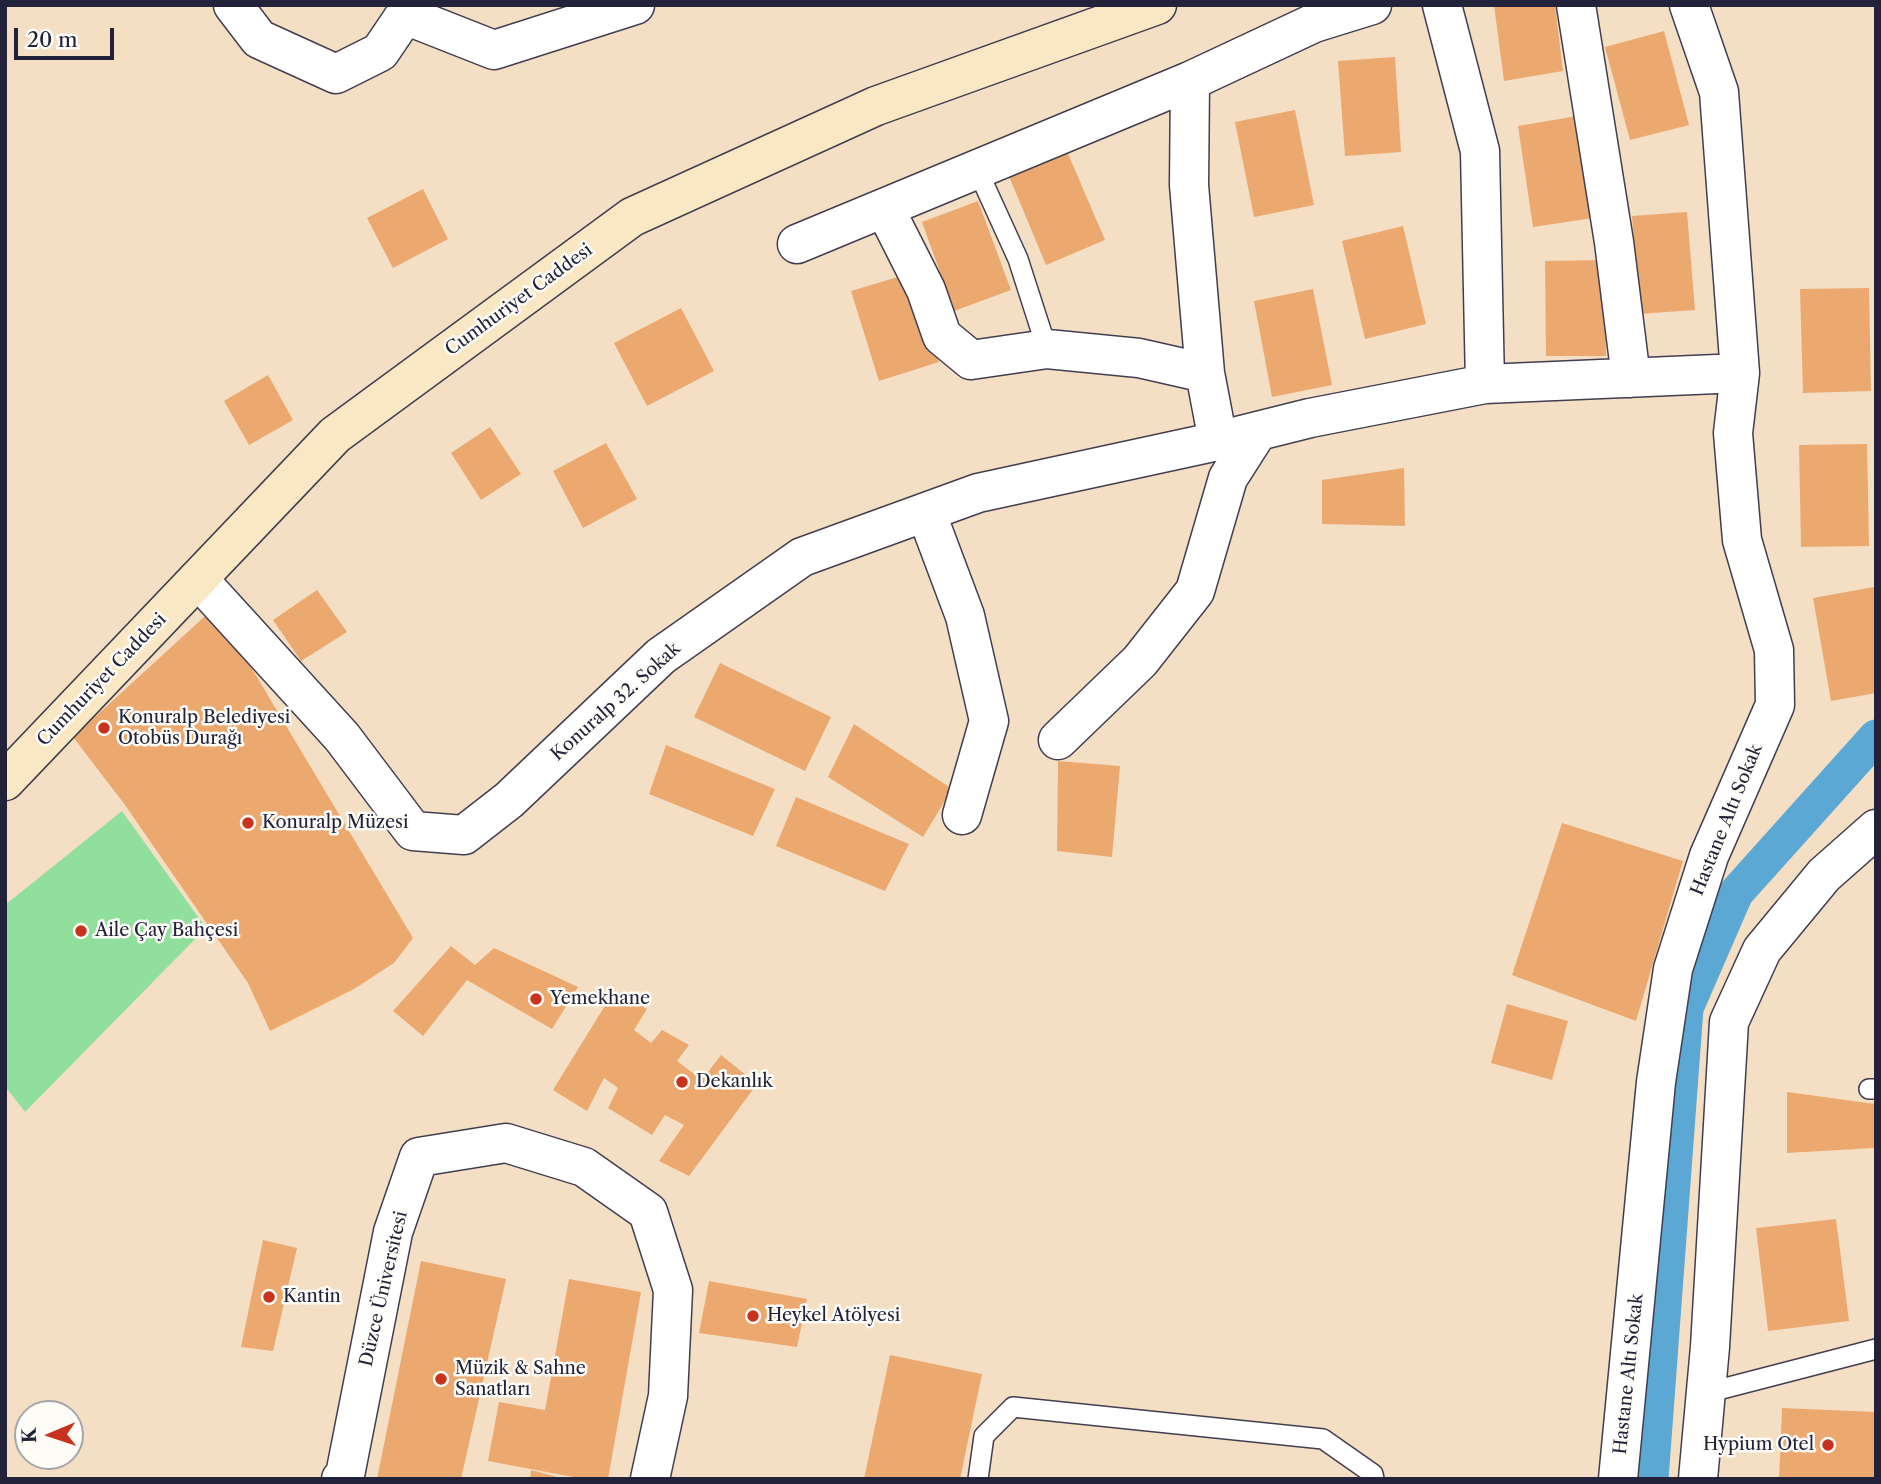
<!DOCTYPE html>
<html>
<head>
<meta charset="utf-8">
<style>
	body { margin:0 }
	#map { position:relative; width:1881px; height:1484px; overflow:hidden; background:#f4dfc4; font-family:"Libre Caslon Text",serif }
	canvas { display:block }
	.frame { position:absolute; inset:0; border:7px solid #22223b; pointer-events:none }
	.north { position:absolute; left:14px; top:1400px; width:70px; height:70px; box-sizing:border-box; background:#fdfcf7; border:2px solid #a5a5ac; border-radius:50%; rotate:268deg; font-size:19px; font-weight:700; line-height:28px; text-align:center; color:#22223b }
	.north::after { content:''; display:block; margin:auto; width:24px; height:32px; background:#c8321e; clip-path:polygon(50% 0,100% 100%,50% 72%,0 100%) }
	.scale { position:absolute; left:14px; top:28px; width:100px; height:32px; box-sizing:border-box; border:4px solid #22223b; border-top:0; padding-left:9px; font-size:21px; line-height:24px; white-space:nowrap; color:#22223b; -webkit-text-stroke:5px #fdfcf7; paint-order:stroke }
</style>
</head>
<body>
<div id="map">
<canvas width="1881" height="1484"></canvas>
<div class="frame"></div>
<div class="north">K</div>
<div class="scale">20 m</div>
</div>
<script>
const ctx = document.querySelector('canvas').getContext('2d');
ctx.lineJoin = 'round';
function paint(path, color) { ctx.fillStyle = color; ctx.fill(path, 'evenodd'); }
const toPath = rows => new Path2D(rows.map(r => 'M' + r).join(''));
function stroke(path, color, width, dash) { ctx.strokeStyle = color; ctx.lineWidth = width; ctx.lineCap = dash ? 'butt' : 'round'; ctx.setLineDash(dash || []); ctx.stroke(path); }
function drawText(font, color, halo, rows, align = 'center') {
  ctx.font = font + ' "Libre Caslon Text",serif'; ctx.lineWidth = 5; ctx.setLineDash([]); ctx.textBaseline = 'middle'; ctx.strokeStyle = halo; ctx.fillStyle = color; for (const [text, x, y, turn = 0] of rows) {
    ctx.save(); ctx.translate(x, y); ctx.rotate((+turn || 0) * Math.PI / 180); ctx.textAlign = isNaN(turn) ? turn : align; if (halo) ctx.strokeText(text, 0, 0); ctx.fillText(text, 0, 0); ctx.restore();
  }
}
const green = toPath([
	[122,811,206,928,25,1112,5,1086,5,905]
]);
const canal = toPath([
	[1651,1479,1686,1008,1736,893,1876,737]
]);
const building = toPath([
	[1494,5,1555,5,1563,71,1504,81],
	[1664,31,1689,125,1630,140,1605,47],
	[1395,57,1401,152,1345,156,1338,61],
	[1295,110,1314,205,1254,217,1235,122],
	[1577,116,1593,218,1533,227,1518,126],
	[1066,149,1105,240,1046,265,1008,174],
	[423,189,448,239,393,268,367,218],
	[978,201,1011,290,954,311,922,222],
	[1687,212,1695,310,1639,314,1632,216],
	[1403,226,1426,324,1365,339,1342,241],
	[1605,260,1606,356,1546,356,1545,261],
	[911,273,939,362,879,381,851,291],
	[1869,288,1871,391,1803,393,1800,289],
	[1313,289,1332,385,1272,397,1254,301],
	[681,308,714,371,647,406,614,343],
	[268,375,293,420,249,445,224,401],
	[490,427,521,474,481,500,451,453],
	[606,443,637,499,583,528,553,471],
	[1867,444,1869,546,1801,547,1799,445],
	[1404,468,1405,526,1322,524,1322,480],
	[1874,587,1876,693,1831,701,1813,598],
	[317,590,347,632,301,661,273,620],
	[215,607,413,938,394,963,354,989,270,1031,248,983,125,805,73,737],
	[720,663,831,717,805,771,694,717],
	[854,724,952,789,923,837,828,777],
	[666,745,775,789,753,836,649,794],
	[1058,761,1120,766,1112,857,1057,851],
	[796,797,909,844,885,891,776,846],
	[1562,823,1683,861,1636,1021,1512,975],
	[451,946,475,965,494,948,578,987,552,1029,467,980,423,1036,393,1011],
	[614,991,647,1009,634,1030,651,1043,662,1030,689,1045,677,1061,702,1080,721,1055,757,1084,689,1176,659,1161,684,1125,665,1115,652,1135,608,1108,618,1088,604,1078,587,1111,553,1090],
	[1507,1004,1568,1021,1552,1080,1491,1063],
	[1787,1092,1875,1104,1874,1148,1787,1153],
	[1836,1219,1849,1321,1768,1331,1756,1228],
	[263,1240,297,1248,273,1351,241,1347],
	[421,1261,506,1279,461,1479,377,1479],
	[569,1279,641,1292,608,1479,584,1479,488,1461,499,1402,545,1410],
	[709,1281,807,1299,797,1347,699,1333],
	[890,1355,982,1374,960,1479,864,1479],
	[1782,1408,1876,1412,1876,1479,1779,1479],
	[531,1470,561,1478,561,1479,530,1479]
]);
const lane = toPath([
	[977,169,1018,259,1047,349],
	[1869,1089,1876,1089],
	[1706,1393,1876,1349],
	[978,1479,984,1436,1013,1407,1323,1439,1373,1474,1374,1479]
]);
const street = toPath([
	[233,5,259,39,336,74,380,52,405,15,494,50,635,5],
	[1372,5,1314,23,1190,81,1189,185,1205,373,1218,441,1310,418,1485,384,1740,373,1719,92,1689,5],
	[1442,5,1480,151,1485,384],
	[1576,5,1614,242,1631,378],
	[885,209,926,290,942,336,971,360,1047,349,1139,358,1205,373],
	[797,244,1190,81],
	[926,512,965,616,989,721,962,815],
	[198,579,342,737,413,831,464,835,509,800,661,656,802,557,978,493,1218,441],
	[1058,740,1140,661,1195,591,1228,478,1258,431],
	[341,1479,345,1475,393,1232,419,1157,506,1143,584,1167,648,1212,673,1290,668,1396,650,1479],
	[1618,1479,1656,1082,1673,969,1709,856,1775,705,1774,650,1742,540,1733,433,1740,373],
	[1698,1479,1710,1347,1729,1022,1762,950,1824,875,1876,829]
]);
const secondary = toPath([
	[5,781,335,435,632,217,876,106,1157,5]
]);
const markers = [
	[104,728,7,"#c8321e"],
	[248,823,7,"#c8321e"],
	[81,931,7,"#c8321e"],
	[536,999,7,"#c8321e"],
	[682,1082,7,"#c8321e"],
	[269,1297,7,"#c8321e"],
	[753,1316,7,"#c8321e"],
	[441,1379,7,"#c8321e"],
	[1828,1445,7,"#c8321e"]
];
const streetNames = [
	["Cumhuriyet Caddesi",519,300,-36],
	["Cumhuriyet Caddesi",102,680,-46],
	["Konuralp 32. Sokak",616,702,-42],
	["Hastane Altı Sokak",1727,820,-68],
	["Düzce Üniversitesi",384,1289,-77],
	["Hastane Altı Sokak",1629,1374,-84]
];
const poiNames = [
	["Konuralp Belediyesi",118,718],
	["Otobüs Durağı",118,739],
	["Konuralp Müzesi",262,823],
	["Aile Çay Bahçesi",95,931],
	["Yemekhane",550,999],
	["Dekanlık",696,1082],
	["Kantin",283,1297],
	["Heykel Atölyesi",767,1316],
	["Müzik & Sahne",455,1369],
	["Sanatları",455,1390],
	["Hypium Otel",1814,1445,"right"]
];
paint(green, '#90df9d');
stroke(canal, '#5ca8d4', 35);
paint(building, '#eba970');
stroke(lane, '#423e50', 22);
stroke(street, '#423e50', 41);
stroke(secondary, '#423e50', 41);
stroke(lane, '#fff', 19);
stroke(street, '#fff', 38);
stroke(secondary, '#fae7c3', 38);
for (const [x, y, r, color] of markers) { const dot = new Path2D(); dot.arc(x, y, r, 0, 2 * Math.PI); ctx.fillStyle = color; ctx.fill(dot); stroke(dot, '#fdfcf7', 2.5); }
drawText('18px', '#22223b', '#fdfcf7', streetNames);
drawText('18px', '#22223b', '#fdfcf7', poiNames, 'left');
</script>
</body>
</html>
